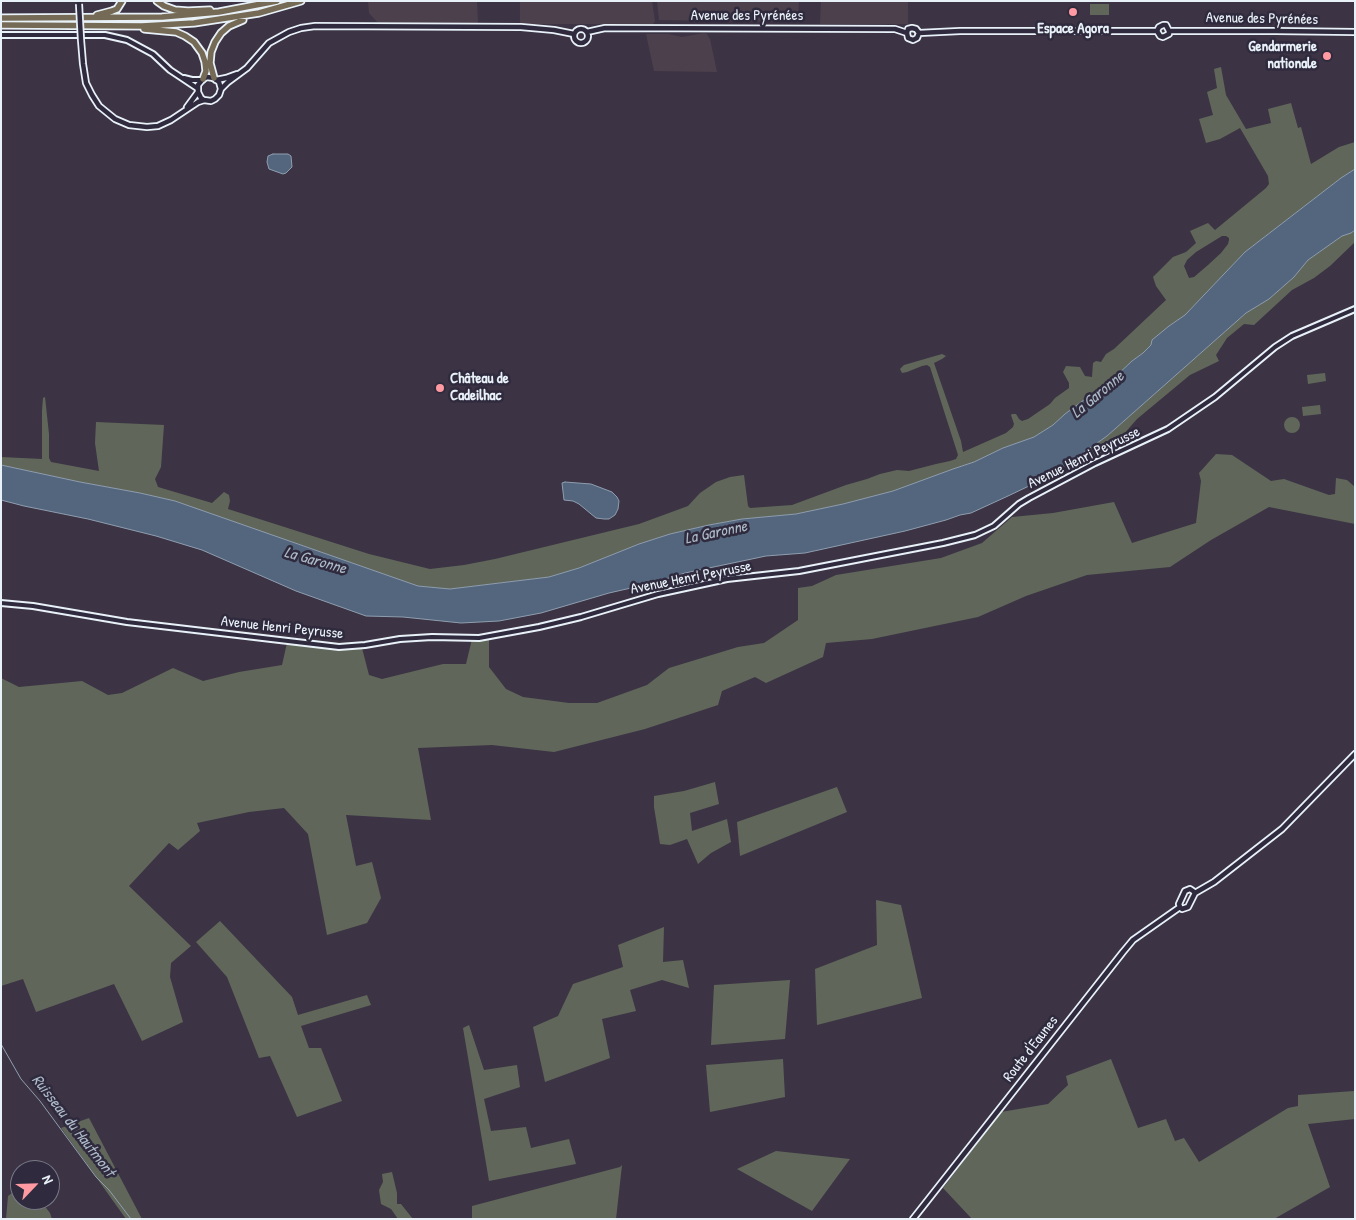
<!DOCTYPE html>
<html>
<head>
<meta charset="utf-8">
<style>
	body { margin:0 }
	#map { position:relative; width:1356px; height:1220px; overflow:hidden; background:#3c3444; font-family:"Patrick Hand",sans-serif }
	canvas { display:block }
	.frame { position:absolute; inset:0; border:2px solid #e8f1f8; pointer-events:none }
	.north { position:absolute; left:10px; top:1160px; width:50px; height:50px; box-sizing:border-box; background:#2f2a3d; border:1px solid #797a88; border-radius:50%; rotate:66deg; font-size:14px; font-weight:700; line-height:20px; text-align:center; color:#e8f1f8 }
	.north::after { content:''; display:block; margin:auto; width:18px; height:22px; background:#ff9aa2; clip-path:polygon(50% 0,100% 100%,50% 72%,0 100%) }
</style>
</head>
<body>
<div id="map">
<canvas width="1356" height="1220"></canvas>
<div class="frame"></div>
<div class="north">N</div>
</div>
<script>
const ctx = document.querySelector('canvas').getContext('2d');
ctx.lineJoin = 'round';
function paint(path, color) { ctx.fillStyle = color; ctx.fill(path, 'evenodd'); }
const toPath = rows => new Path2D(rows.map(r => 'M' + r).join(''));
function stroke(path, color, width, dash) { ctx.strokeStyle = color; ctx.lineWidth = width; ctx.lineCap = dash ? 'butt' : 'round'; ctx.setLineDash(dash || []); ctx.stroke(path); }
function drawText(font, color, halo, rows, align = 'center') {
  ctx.font = font + ' "Patrick Hand",sans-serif'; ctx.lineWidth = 5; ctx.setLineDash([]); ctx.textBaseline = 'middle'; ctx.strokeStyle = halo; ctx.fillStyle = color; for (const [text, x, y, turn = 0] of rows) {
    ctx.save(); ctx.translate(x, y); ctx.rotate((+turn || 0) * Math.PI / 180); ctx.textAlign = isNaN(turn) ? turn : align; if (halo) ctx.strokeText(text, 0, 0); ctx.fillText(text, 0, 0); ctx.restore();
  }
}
const built = toPath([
	[368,1,477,1,478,23,378,23,369,13],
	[520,1,652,1,655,21,653,24,520,24],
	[657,1,799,1,798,22,659,20],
	[821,1,908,1,908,24,820,24],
	[704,33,707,34,710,39,717,72,654,71,646,34,668,34,682,37]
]);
const green = toPath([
	[1090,4,1109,4,1109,15,1090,15],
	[1221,67,1226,95,1246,129,1271,123,1268,109,1291,103,1298,128,1301,127,1311,164,1339,147,1355,142,1355,169,1341,178,1245,252,1185,315,1169,326,1143,353,1132,361,1115,377,1065,414,1053,425,1034,437,1003,448,974,462,953,469,893,491,843,504,796,514,742,519,709,525,670,534,639,544,579,568,549,577,450,589,418,586,175,501,140,493,80,482,1,465,1,457,42,459,42,411,43,398,45,397,49,434,49,458,51,462,99,471,95,443,96,422,164,425,161,467,155,479,158,487,212,503,224,492,229,495,230,501,228,509,369,554,430,569,464,565,495,559,639,524,688,506,700,493,716,482,730,477,744,475,748,506,750,508,792,505,846,485,867,479,880,474,897,470,909,471,936,464,950,461,956,459,958,455,930,367,927,365,922,366,907,372,902,373,900,369,904,365,942,354,946,356,942,359,934,363,961,441,963,452,1006,433,1013,427,1014,424,1011,415,1012,414,1016,414,1019,419,1022,421,1028,419,1050,404,1055,398,1069,388,1069,383,1063,372,1066,366,1080,367,1085,376,1092,377,1093,363,1096,361,1101,362,1106,354,1114,349,1166,300,1156,286,1153,277,1173,257,1186,252,1196,243,1190,231,1208,223,1215,230,1266,188,1269,184,1268,176,1240,128,1220,139,1206,143,1199,119,1213,115,1207,92,1217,88,1214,69],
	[1222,236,1226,236,1229,238,1229,240,1228,244,1221,253,1208,265,1194,277,1189,278,1184,266,1187,260,1196,252],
	[1355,230,1355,242,1330,266,1314,278,1292,290,1254,325,1244,324,1227,338,1216,355,1219,361,1190,375,1137,419,1123,435,1099,455,1078,464,1074,459,1107,436,1246,313,1269,299,1294,277,1308,260,1342,236,1351,233],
	[1325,373,1326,381,1308,384,1307,375],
	[1320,405,1321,414,1303,416,1302,407],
	'1284 425a8 8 0 1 1 16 0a8 8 0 1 1-16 0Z',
	[1216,454,1232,455,1271,481,1284,479,1329,495,1335,494,1336,478,1347,480,1355,487,1355,524,1269,507,1211,540,1170,567,1087,575,1026,596,978,617,872,639,826,643,823,657,766,683,755,677,722,691,718,705,645,729,554,752,492,745,418,748,431,820,346,815,356,866,372,862,381,898,367,923,327,935,308,834,284,808,249,812,197,823,200,831,178,850,169,843,129,886,191,946,171,963,170,977,183,1022,142,1041,114,984,36,1012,23,979,1,986,1,678,19,687,82,681,108,695,122,693,173,668,203,681,239,672,282,665,287,643,328,647,362,648,369,675,382,679,443,664,466,664,472,639,489,640,489,667,506,689,523,697,569,703,597,703,647,685,669,668,738,647,764,643,798,620,798,588,812,586,836,575,941,558,982,543,1012,517,1053,513,1114,502,1132,543,1196,523,1201,481,1199,473],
	[715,782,719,804,690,813,692,831,727,819,731,842,711,853,698,864,687,839,670,845,660,844,654,807,654,796,684,791],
	[837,787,847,812,740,856,737,822],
	[876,900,901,905,922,998,817,1025,815,969,877,945],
	[220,921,292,997,298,1015,367,995,371,1005,301,1026,309,1048,321,1048,342,1101,297,1117,270,1056,259,1058,227,977,196,942],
	[664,927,663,962,683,960,689,988,662,980,630,990,636,1011,602,1019,610,1058,545,1082,533,1027,558,1016,573,984,623,967,618,945],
	[790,980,785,1039,711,1045,714,985],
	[469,1025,484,1070,517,1065,520,1087,484,1099,491,1131,526,1127,531,1148,569,1139,576,1164,489,1181,463,1028],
	[783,1059,785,1097,710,1112,706,1065],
	[1111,1059,1138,1128,1166,1119,1175,1141,1184,1138,1199,1162,1288,1108,1298,1106,1298,1095,1354,1091,1355,1119,1308,1124,1330,1187,1274,1219,972,1219,943,1188,1001,1112,1048,1104,1068,1085,1066,1076],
	[89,1118,142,1219,126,1219,61,1128],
	[776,1151,850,1159,812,1211,737,1169],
	[622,1165,616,1219,472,1219,472,1206,620,1167],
	[392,1172,397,1193,397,1204,401,1204,413,1219,398,1219,391,1209,381,1204,379,1190,383,1182,382,1174],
	[20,1187,20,1200,40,1200,50,1213,52,1219,6,1219,8,1196]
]);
const water = toPath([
	[273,154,288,154,291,156,292,167,286,173,283,174,269,169,267,162,268,156,273,154],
	[1355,169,1355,230,1351,233,1342,236,1308,260,1294,277,1269,299,1246,313,1107,436,1052,475,1008,496,971,513,960,515,946,520,905,531,805,553,766,556,685,573,653,583,609,593,541,613,499,621,461,623,403,617,366,616,296,591,202,550,156,536,88,519,24,506,1,500,1,465,80,482,140,493,175,501,418,586,450,589,549,577,579,568,639,544,670,534,709,525,742,519,796,514,843,504,893,491,953,469,974,462,1003,448,1034,437,1053,425,1065,414,1115,377,1132,361,1143,353,1151,345,1152,340,1169,326,1185,315,1245,252,1341,178,1355,169],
	[565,482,591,484,612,492,617,497,619,501,618,509,615,515,609,519,604,519,596,518,579,504,573,501,564,500,562,483,565,482]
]);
const stream = toPath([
	[1,1044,21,1079,40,1101,96,1177,109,1190,131,1219]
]);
const tertiary = toPath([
	[1,35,105,35,127,40,153,54,170,70,197,88],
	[184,78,192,80,202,80],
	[1,603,33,606,127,622,339,647,365,645,400,639,432,637,479,638,539,627,581,617,658,594,727,579,799,571,943,543,975,535,994,526,1019,504,1029,498,1095,463,1168,429,1215,397,1275,347,1292,336,1355,309]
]);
const secondary = toPath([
	'574 36a7 7 0 1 1 14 0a7 7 0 1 1-14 0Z',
	[1157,31,1160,36,1163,37,1169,34,1169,31],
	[1157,31,1159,27,1163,25,1166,25,1169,31],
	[1169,31,1276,31,1355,32],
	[587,32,605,28,895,29,907,33],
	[907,33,908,38,913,40,917,38,919,33],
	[907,33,908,29,912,28,916,29,919,33],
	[919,33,960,31,1157,31],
	[81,40,83,64,86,83,92,95,99,106,115,119,129,125,147,127,158,126,171,120,198,102,204,100,211,101,215,99,219,95,221,89,219,82,214,78,207,77,203,79,198,85,198,92,201,98,204,100],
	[216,80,226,78,237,74],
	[221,89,228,82,247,68,269,43,289,32,301,28,315,26,521,27,554,30,574,34],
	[187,107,198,92],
	[1180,907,1182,909,1188,907,1195,893,1214,882,1282,829,1355,754],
	[913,1219,1123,952,1133,940,1180,907,1179,904,1185,891,1190,889,1193,891,1195,893]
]);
const motorway = toPath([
	[157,1,164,6,175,10,188,11,210,10],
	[97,15,112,11,117,9,122,1],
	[1,18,162,17,219,12,277,1],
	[1,25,142,26,194,23,259,13,301,1],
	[144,29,176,32,185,36,194,42,202,53,205,62,206,71,203,79],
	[214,78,210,63,211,52,215,42,221,33,229,26,243,20]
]);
const secondaryBridge = toPath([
	[79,4,81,40]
]);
const markers = [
	[1073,12,5,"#ff9aa2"],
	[1327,56,5,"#ff9aa2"],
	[440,388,5,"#ff9aa2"]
];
const streetNames = [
	["Avenue des Pyrénées",747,16],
	["Avenue des Pyrénées",1262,19,1],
	["Avenue Henri Peyrusse",1084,458,-26],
	["Avenue Henri Peyrusse",691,578,-11],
	["Avenue Henri Peyrusse",282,628,6],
	["Route d'Eaunes",1031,1049,-52]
];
const poiNames = [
	["Espace Agora",1073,29],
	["Gendarmerie",1317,47,"right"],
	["nationale",1317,64,"right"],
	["Château de",450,379,"left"],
	["Cadeilhac",450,396,"left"]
];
const waterNames = [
	["La Garonne",1098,395,-40],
	["La Garonne",716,533,-12],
	["La Garonne",315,561,16],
	["Ruisseau du Hautmont",73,1126,52]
];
paint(built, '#4c404c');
paint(green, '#60675a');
paint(water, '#53667e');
stroke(water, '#8f9eaf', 1);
stroke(stream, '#8f9eaf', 1);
stroke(tertiary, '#e8f1f8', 8);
stroke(secondary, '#e8f1f8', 8);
stroke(motorway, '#e8f1f8', 9);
stroke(tertiary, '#2f2a3d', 4);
stroke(secondary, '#2f2a3d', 4.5);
stroke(motorway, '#756a55', 5.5);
stroke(secondaryBridge, '#e8f1f8', 8, []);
stroke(secondaryBridge, '#2f2a3d', 4.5);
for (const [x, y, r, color] of markers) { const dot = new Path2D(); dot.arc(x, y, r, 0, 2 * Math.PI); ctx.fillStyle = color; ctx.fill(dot); stroke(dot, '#2f2a3d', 2); }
drawText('15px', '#e8f1f8', '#2f2a3d', streetNames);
drawText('bold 15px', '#e8f1f8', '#2f2a3d', poiNames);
drawText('italic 16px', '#acb9c7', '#2f2a3d', waterNames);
</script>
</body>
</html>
